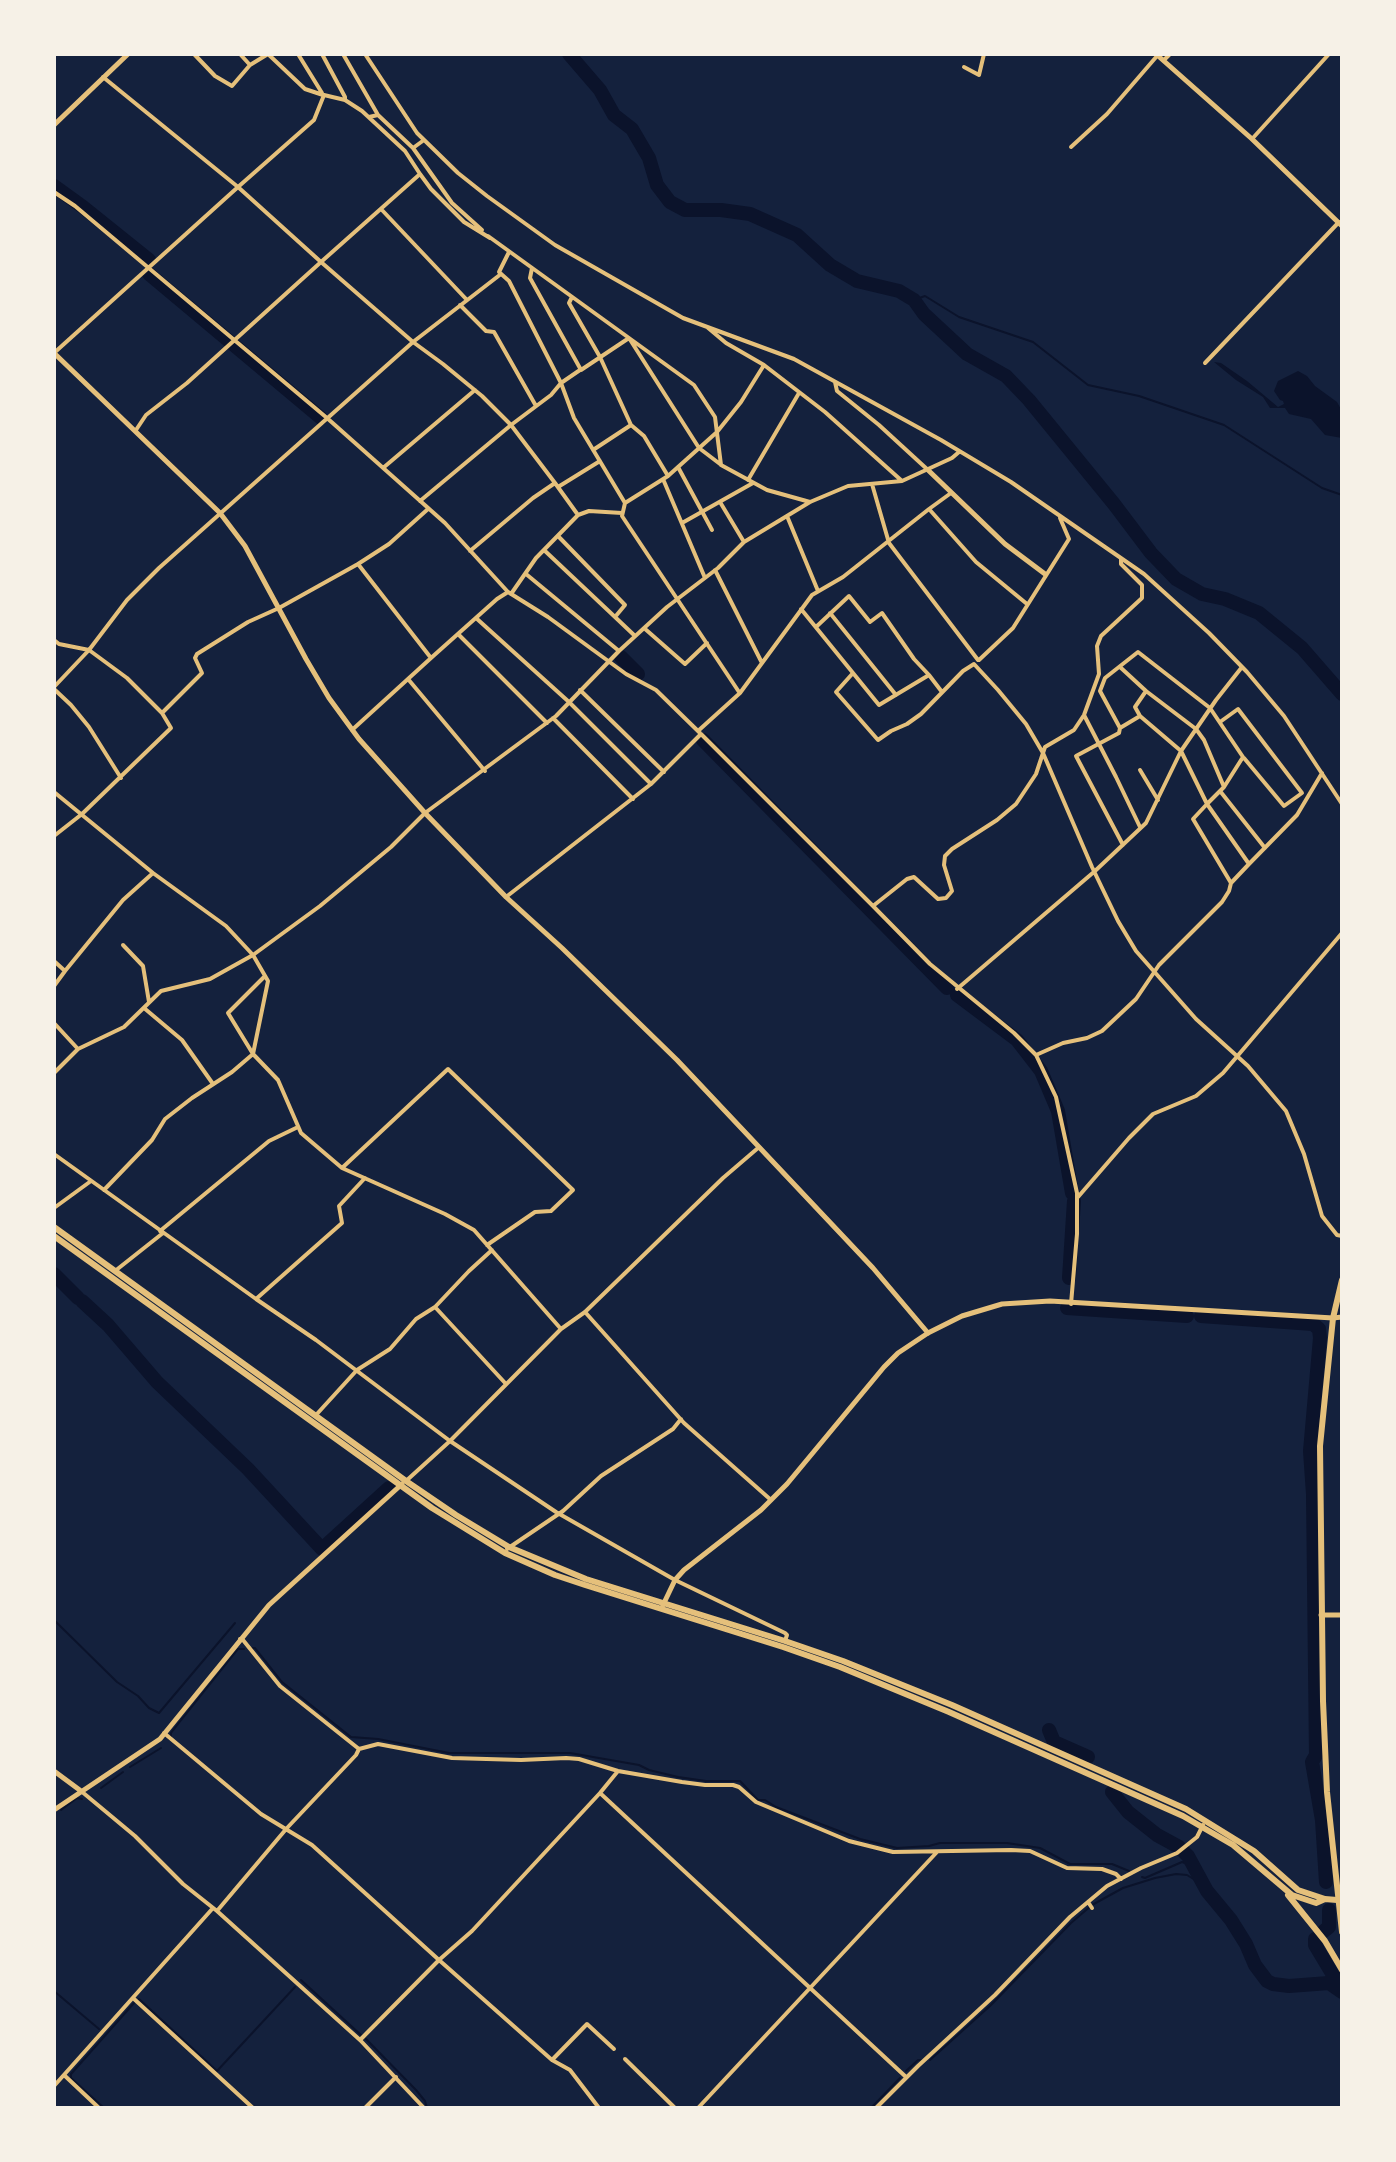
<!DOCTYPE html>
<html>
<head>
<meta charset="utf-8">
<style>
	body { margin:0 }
	#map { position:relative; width:1396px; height:2162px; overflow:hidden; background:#14213d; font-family:"Public Sans",sans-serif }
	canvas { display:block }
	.frame { position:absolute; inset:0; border:56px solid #f6f1e7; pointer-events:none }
</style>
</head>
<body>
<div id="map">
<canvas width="1396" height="2162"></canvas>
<div class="frame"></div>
</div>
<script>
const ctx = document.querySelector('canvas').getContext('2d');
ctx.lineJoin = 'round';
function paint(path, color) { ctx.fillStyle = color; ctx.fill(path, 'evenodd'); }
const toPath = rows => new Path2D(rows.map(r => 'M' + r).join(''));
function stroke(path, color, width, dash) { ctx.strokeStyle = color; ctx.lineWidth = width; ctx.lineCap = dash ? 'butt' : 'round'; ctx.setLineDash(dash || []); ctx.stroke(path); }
const water = toPath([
	[1214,362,1221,363,1247,381,1278,407,1284,404,1283,401,1280,400,1274,391,1278,381,1298,371,1307,376,1315,386,1337,402,1342,411,1342,438,1325,435,1311,419,1289,414,1285,408,1270,408,1263,397,1236,380]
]);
const stream = toPath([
	[914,300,925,296,959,317,1033,342,1088,385,1139,396,1224,425,1322,488,1342,495],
	[54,1620,117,1682,138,1696,149,1708,159,1713,235,1623],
	[252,1648,255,1648,282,1682,351,1737,378,1739,449,1753,570,1753,639,1765,649,1770,678,1777,706,1781,740,1781,758,1800,765,1800,776,1807,860,1839,897,1848,929,1846,940,1843,1007,1843,1040,1848,1070,1864,1112,1864,1129,1871],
	[171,1738,171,1733,178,1724,238,1649,244,1649],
	[130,1767,161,1748],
	[101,1788,123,1772],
	[61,1810,77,1798,82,1799],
	[1142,1877,1145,1878,1182,1862,1193,1866],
	[301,1980,361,2035],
	[54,1991,99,2029],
	[139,1999,217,2071,295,1987],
	[366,2039,416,2090,425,2101,427,2108],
	[930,2060,990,2006,1071,1923,1092,1905,1123,1888,1155,1878,1176,1874,1187,1875,1200,1883,1203,1882],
	[906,2071,918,2060,921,2060],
	[104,2108,71,2078,71,2074,134,2003],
	[871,2108,900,2078]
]);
const river = toPath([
	[569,54,600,90,614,115,632,129,649,158,657,185,670,202,685,210,721,210,750,214,797,235,830,265,857,281,899,291,914,300,924,314,967,354,1006,376,1029,400,1114,504,1151,553,1176,579,1202,594,1225,599,1259,613,1302,648,1342,694],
	[54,186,83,207,149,260],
	[149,274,321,418],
	[621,657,638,674],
	[703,740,947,988],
	[957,995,1017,1040,1041,1071,1058,1111,1072,1193],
	[54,1274,78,1298],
	[1069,1278,1074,1201],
	[82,1301,108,1325,157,1382,248,1469,322,1549,389,1488],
	[1067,1308,1187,1316],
	[1201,1316,1313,1324,1319,1329,1320,1338,1310,1451,1313,1494,1316,1755,1312,1762,1322,1820,1326,1882],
	[1049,1730,1054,1742,1088,1757],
	[1112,1792,1128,1812,1157,1835,1179,1847,1188,1856,1207,1891,1231,1920,1246,1944,1255,1965,1267,1981,1273,1984,1289,1986,1329,1983,1342,1992],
	[1324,1931,1329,1927,1329,1910],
	[1315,1939,1315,1945,1342,1990]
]);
const minor = toPath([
	[194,54,215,76,232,86,250,65],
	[240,54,250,65,268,54],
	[268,54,305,89,323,95],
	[298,54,322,93],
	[322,54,345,97,345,100],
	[343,54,378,115],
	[365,54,417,133,458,173,487,196,555,245,683,318,794,359,941,440,1011,482,1144,574,1209,633,1247,672,1284,716,1342,804],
	[1164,60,1170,54],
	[964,67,979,75,984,54],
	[369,117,378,115,413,148],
	[1252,139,1329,54],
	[424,140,413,148,452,203,482,230],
	[1071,147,1107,114,1157,56],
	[54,192,75,206,327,418,445,523,508,592,548,617,626,674,656,690,700,733],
	[381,209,467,300],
	[488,236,694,385,715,417,721,465,767,490,810,502],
	[509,252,499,272,509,281,561,383,580,370],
	[532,268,530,278,581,370,629,338,699,448,720,464],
	[501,274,413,342,443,364,482,396,511,425,551,395,561,383],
	[572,297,569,303,600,357,631,425,644,436,668,476,717,432,741,402,764,365],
	[460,305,486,331,494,332,536,406],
	[707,327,726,343,764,365,825,412,902,481,952,458,959,452],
	[54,353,238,187,103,77],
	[1205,363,1339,222],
	[835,382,837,391,879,425,928,470],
	[561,383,574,418,625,503,668,476],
	[136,430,146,415,187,383,321,262,238,187,314,120,324,95,345,100,362,111,405,151,420,174],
	[593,450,631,425],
	[678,467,712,530],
	[383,468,475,390],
	[663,479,705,578],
	[748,480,799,393],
	[872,484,889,543,978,660],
	[558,487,600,461],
	[951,493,929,509,976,562,1027,604],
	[420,501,511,425,555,483],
	[720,502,744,542],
	[625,503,622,516,739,692],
	[428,509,389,544,358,564,431,658,497,599,508,592],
	[787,516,818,591],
	[682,523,753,483],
	[544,550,615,617,625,605,558,536],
	[470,551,533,498,555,483,578,515,589,511,622,513],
	[715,570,761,661],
	[526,574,619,651],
	[511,594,536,558,578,515],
	[801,609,879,705,929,675,942,692],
	[830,613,896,695],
	[615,617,635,636],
	[476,618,569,702,651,784],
	[816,627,849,596,870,622,882,613,914,659,929,675],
	[644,628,685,664,707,643],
	[458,634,547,723],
	[54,640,59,644,89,650,127,678,162,713,171,728,82,814,54,836],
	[979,660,1013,628,1069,539,1060,518],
	[1120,667,1146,691,1135,707,1140,716,1120,728,1100,691,1105,678,1138,652,1210,708,1243,757,1224,787,1204,740,1196,729,1146,691],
	[853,673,836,692,878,740,891,731,907,724,921,714,963,671,974,664,998,690,1026,724,1043,753,1092,867,1118,921,1136,951,1196,1019,1248,1066,1286,1111,1304,1154,1322,1216,1337,1235,1342,1236],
	[408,679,485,771],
	[54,687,89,650,127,600,159,568,413,342,321,262,420,174,431,189,464,222,490,238],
	[54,689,71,705,89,727,121,778],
	[580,690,664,772],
	[162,713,202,673,195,658,197,654,248,622,279,608,358,564],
	[1084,715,1116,777,1140,827],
	[1140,716,1181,751,1207,804,1224,787],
	[553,718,633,799],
	[1220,722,1238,709,1302,793,1284,806,1244,758],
	[1120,728,1119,733,1076,756,1123,845],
	[352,730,431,658],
	[698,731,740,693,812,595,843,577,929,509],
	[1140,770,1158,800],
	[1220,791,1265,848],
	[54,792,153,873,226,926,253,955,268,981,253,1054,278,1080,301,1133,342,1168,445,1214,474,1230,561,1329],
	[1249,864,1231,883,1193,819,1207,804,1249,864,1297,815,1322,773],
	[506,897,651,784,701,734,873,906,907,879,914,877,938,899,946,898,952,891,944,865,945,856,952,849,997,820,1016,804,1036,774,1045,747,1074,730,1084,715,1099,674,1097,646,1101,636,1142,598,1142,585,1121,564,1121,559],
	[873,906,930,964,1014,1033,1036,1055,1056,1097,1077,1193,1077,1234,1071,1304],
	[123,945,143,966,149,1002],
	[54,961,65,971,123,900,153,873],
	[54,986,65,971],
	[957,989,1095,871,1146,823,1181,751,1216,700,1242,667],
	[144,1008,182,1040,213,1084],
	[54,1023,78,1049],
	[1036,1055,1063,1043,1087,1038,1102,1031,1136,999,1159,965,1222,902,1229,891,1231,883],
	[54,1073,78,1049,124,1027,161,991,210,979,253,955,320,906,391,847,425,813,556,716,619,651,667,607,718,568,744,542,810,502,848,486,902,481],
	[54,1154,256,1299,316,1340,450,1441,556,1512,675,1580,785,1633,787,1635,785,1641],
	[342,1168,448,1069,573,1190,551,1211,535,1212,487,1245],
	[104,1190,152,1140,165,1119,192,1098,232,1072,253,1054,228,1013,265,976],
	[1078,1197,1129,1138,1153,1114,1196,1096,1223,1073,1342,933],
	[54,1208,91,1181],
	[160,1231,269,1141,298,1127],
	[492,1250,469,1271,435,1307,506,1384],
	[115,1271,163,1233],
	[256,1299,342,1223,339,1206,365,1178],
	[585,1312,684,1423,771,1500],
	[316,1415,357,1370,390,1349,416,1319,435,1307],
	[406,1481,450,1441,561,1329,585,1312,723,1178,758,1148],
	[507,1549,563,1511,601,1476,673,1429,681,1419],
	[240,1639,243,1640,280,1686,359,1749,378,1744,452,1758,521,1760,566,1758,579,1759,618,1771,682,1782,705,1785,733,1785,739,1787,756,1802,849,1841,893,1852,1011,1850,1030,1851,1067,1868,1102,1869,1116,1874,1121,1879],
	[164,1733,261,1814,312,1845,439,1960,472,1931,600,1793,618,1771],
	[81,1791,135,1836,183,1884,217,1911,360,2040,424,2108],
	[600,1793,906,2077],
	[1088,1902,1092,1908],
	[217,1911,287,1828,356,1755,359,1749],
	[133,1998,253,2108],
	[360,2040,439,1960,552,2060,570,2070,599,2108],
	[625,2059,675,2108],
	[552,2060,587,2024,614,2049],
	[64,2075,99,2108],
	[54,2086,213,1908],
	[365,2108,396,2077],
	[698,2108,937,1852],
	[876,2108,918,2066,995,1995,1070,1917,1107,1886,1141,1868,1177,1853,1197,1837,1203,1825]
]);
const tertiary = toPath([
	[54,125,128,54],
	[54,353,220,513,245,546,306,659,329,698,359,739,425,813,506,897,562,948,677,1060,873,1268,928,1333],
	[928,470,1005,544,1045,574],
	[1333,1318,1342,1317],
	[1321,1615,1342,1615],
	[54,1771,81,1791],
	[54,1810,160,1739,269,1605,402,1484]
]);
const secondary = toPath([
	[1156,54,1252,139,1342,226],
	[663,1605,675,1580,684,1570,761,1510,787,1484,884,1367,898,1353,928,1333,962,1316,1002,1304,1050,1301,1333,1318]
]);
const primary = toPath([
	[54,1227,406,1481,456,1515,509,1547,586,1579,785,1641,843,1661,952,1705,1186,1809,1254,1851,1298,1890,1325,1899,1337,1900],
	[54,1236,432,1508,505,1553,555,1575,585,1585,783,1647,840,1667,949,1712,1183,1816,1233,1845,1292,1895,1316,1903,1325,1899],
	[1288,1895,1325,1941,1342,1970]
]);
const trunk = toPath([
	[1342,1280,1333,1318,1320,1446,1323,1701,1327,1792,1342,1932]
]);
paint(water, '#0b132b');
stroke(stream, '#0b132b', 2);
stroke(river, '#0b132b', 14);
stroke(minor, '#e5c07b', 4);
stroke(tertiary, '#e5c07b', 5);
stroke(secondary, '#e5c07b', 5);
stroke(primary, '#e5c07b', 6);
stroke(trunk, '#e5c07b', 6);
</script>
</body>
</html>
